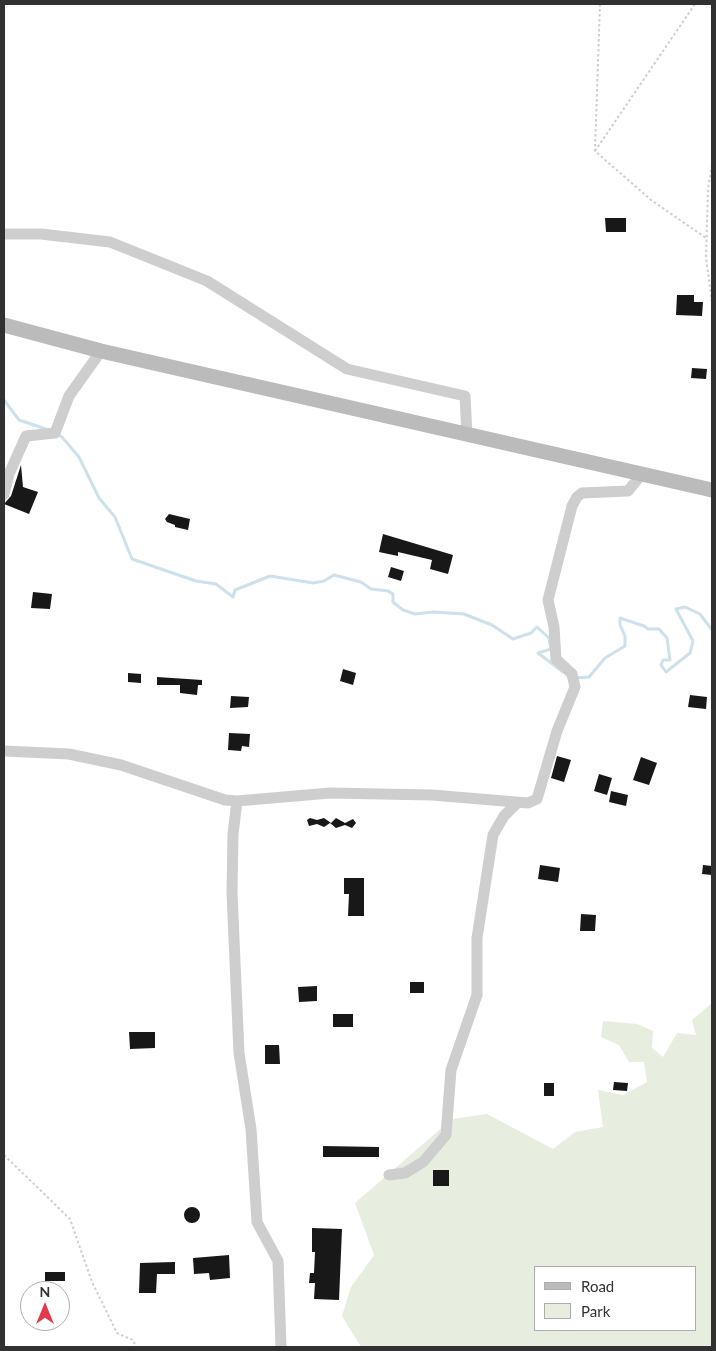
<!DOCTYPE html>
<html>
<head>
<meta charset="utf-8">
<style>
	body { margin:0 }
	#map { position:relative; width:716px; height:1351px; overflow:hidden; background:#fff; font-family:Lato,sans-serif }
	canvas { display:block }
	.frame { position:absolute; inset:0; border:5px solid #313131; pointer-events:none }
	.legend { position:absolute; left:534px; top:1266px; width:162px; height:65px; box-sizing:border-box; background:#fff; border:1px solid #adadad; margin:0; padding:6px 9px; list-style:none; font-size:15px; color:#313131 }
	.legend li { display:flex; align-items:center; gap:10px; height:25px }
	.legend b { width:25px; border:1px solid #adadad }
	.north { position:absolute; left:20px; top:1281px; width:50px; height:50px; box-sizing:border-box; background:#fff; border:1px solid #adadad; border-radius:50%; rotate:0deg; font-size:14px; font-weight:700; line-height:20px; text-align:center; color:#313131 }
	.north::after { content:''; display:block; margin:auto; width:18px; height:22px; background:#e2394b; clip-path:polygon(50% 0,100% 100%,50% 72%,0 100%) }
</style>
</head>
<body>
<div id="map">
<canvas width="716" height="1351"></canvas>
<div class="frame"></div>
<ul class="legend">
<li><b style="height:6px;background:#bbb"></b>Road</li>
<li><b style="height:14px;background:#e7eddf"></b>Park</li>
</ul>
<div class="north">N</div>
</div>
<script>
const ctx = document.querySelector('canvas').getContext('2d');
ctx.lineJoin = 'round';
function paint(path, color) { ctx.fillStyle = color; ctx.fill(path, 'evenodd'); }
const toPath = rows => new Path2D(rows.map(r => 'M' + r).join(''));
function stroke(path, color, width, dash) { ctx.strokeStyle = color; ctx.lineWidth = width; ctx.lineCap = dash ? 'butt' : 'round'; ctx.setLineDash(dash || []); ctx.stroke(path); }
const green = toPath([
	[712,1003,712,1347,361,1347,342,1316,351,1287,374,1255,355,1203,452,1119,487,1114,553,1149,575,1132,603,1127,598,1090,623,1095,647,1082,644,1062,629,1062,619,1045,601,1037,603,1021,637,1024,653,1031,652,1048,663,1057,677,1033,696,1035,692,1020],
	[535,1267,695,1267,695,1330,535,1330]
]);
const stream = toPath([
	[4,400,19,420,49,430],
	[57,434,62,437,79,457,99,498,115,517,132,559,196,581,216,584,233,597,235,590,270,576,313,583,324,581,334,575,361,582,371,589,388,591,393,594,393,602,403,610,415,614,433,612,464,614,492,625,513,639,531,633,537,627,549,638,551,649,538,653,563,672],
	[575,678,589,677,605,658,625,646,625,636,620,625,620,618,644,626,648,629,659,629,667,638,670,660,663,660,661,665,666,672,690,653,693,641,676,609,685,607,700,614,712,630]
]);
const building = toPath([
	[605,218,626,218,626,232,606,232],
	[677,295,694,295,694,302,703,302,702,316,676,315],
	[692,368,707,369,706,379,691,378],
	[21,465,23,487,38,492,29,514,4,504,11,496],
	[169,514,190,519,188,530,175,527,175,525,167,522,165,519],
	[383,534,453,555,448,574,430,569,432,560,398,552,398,556,379,552],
	[391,567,404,571,401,581,388,577],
	[33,592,52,594,50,609,31,608],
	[343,669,356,673,353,685,340,681],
	[128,673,141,674,141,683,128,682],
	[157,677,202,680,202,685,198,685,197,695,180,693,180,685,157,685],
	[690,695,707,697,706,709,688,707],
	[231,696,249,697,248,707,230,708],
	[229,733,250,734,249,747,242,746,241,751,228,750],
	[557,756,571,760,564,782,551,778],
	[641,757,657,763,649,785,633,780],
	[599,774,612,778,607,795,594,791],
	[611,791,628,795,626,806,609,802],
	[310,818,317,820,324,818,331,823,336,818,345,823,353,819,356,823,352,828,345,825,336,828,330,823,324,827,317,824,309,826,307,820],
	[540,865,560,868,558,882,538,879],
	[703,865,712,866,712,875,702,874],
	[344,878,364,878,364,916,348,916,349,894,344,894],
	[581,914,596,915,595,931,580,931],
	[410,982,424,982,424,993,410,993],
	[317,986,317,1001,299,1002,298,987],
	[333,1014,353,1014,353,1027,333,1027],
	[129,1032,155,1032,155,1048,130,1049],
	[265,1045,279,1045,280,1064,265,1064],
	[614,1082,628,1083,627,1091,613,1090],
	[544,1083,554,1083,554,1096,544,1096],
	[323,1146,379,1147,379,1157,323,1157],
	[433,1170,449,1170,449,1186,433,1186],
	'184 1215a8 8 0 1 1 16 0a8 8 0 1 1-16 0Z',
	[312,1228,342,1229,339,1300,314,1299,315,1283,309,1283,310,1273,314,1273,315,1252,312,1252],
	[229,1255,230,1278,210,1280,209,1273,194,1274,193,1258],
	[175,1262,175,1274,157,1274,156,1293,139,1293,140,1263],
	[45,1272,65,1272,65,1281,45,1281]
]);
const path = toPath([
	[600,4,595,151,651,200,706,238],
	[595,151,695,4],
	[712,165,708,189,706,257,712,303],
	[4,1155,70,1219,92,1282,117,1333,133,1340,136,1347]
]);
const street = toPath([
	[4,234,41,234,110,242,207,281,347,369,465,396,467,435],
	[4,494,9,474,26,436,55,433,69,396,101,351],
	[4,751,69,754,121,765,225,800,237,801,330,793,432,795,528,803,537,799,557,731,575,687,572,674,556,659,554,627,548,600,572,506,577,497,582,493,628,491,641,475],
	[237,801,233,834,232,893,239,1053,251,1129,257,1222,278,1261,281,1347],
	[389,1175,405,1173,423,1162,446,1135,451,1070,477,995,477,938,493,835,504,816,517,803]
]);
const secondary = toPath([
	[4,325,101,351,712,490]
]);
paint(green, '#e7eddf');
stroke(stream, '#cce1ec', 3);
paint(building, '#181818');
stroke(path, '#cecece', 2, [2.5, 2.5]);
stroke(street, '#cecece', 11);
stroke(secondary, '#bbb', 15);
</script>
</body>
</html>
